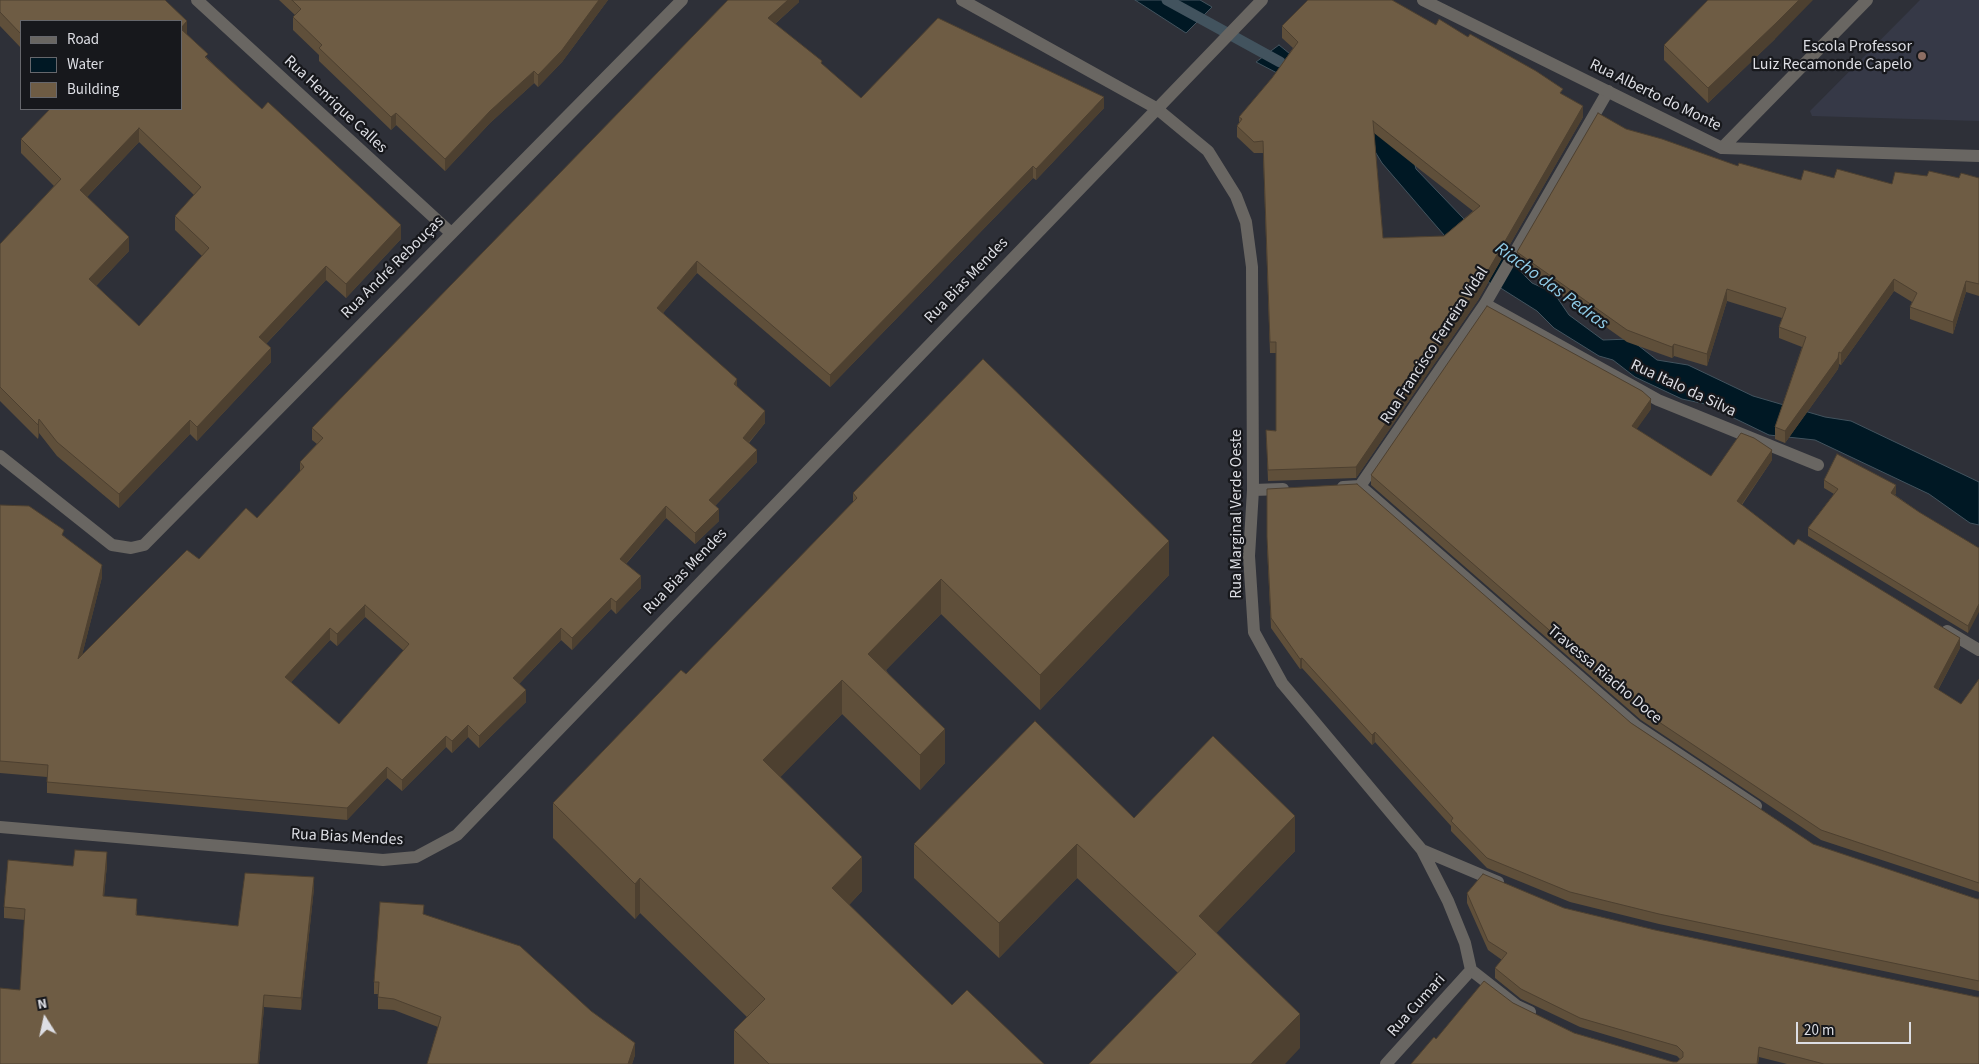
<!DOCTYPE html>
<html>
<head>
<meta charset="utf-8">
<style>
	body { margin:0 }
	#map { position:relative; width:1979px; height:1064px; overflow:hidden; background:#2e3038; font-family:"Source Sans 3",sans-serif }
	canvas { display:block }
	.legend { position:absolute; left:20px; top:20px; width:162px; height:90px; box-sizing:border-box; background:#17181c; border:1px solid #66676c; margin:0; padding:6px 9px; list-style:none; font-size:15px; color:#dddee4 }
	.legend li { display:flex; align-items:center; gap:10px; height:25px }
	.legend b { width:25px; border:1px solid #66676c }
	.north { position:absolute; left:20px; top:994px; width:50px; height:50px; -webkit-text-stroke:4px #17181c; paint-order:stroke; rotate:350deg; font-size:14px; font-weight:700; line-height:20px; text-align:center; color:#dddee4 }
	.north::after { content:''; display:block; margin:auto; width:18px; height:22px; background:#dddee4; clip-path:polygon(50% 0,100% 100%,50% 72%,0 100%) }
	.scale { position:absolute; left:1796px; top:1022px; width:115px; height:22px; box-sizing:border-box; border:2px solid #dddee4; border-top:0; padding-left:6px; font-size:15px; line-height:18px; white-space:nowrap; color:#dddee4; -webkit-text-stroke:4px #17181c; paint-order:stroke }
</style>
</head>
<body>
<div id="map">
<canvas width="1979" height="1064"></canvas>
<ul class="legend">
<li><b style="height:6px;background:#696662"></b>Road</li>
<li><b style="height:14px;background:#001824"></b>Water</li>
<li><b style="height:14px;background:#6e5c44"></b>Building</li>
</ul>
<div class="north">N</div>
<div class="scale">20 m</div>
</div>
<script>
const ctx = document.querySelector('canvas').getContext('2d');
ctx.lineJoin = 'round';
function paint(path, color) { ctx.fillStyle = color; ctx.fill(path, 'evenodd'); }
const toPath = rows => new Path2D(rows.map(r => 'M' + r).join(''));
function stroke(path, color, width, dash) { ctx.strokeStyle = color; ctx.lineWidth = width; ctx.lineCap = dash ? 'butt' : 'round'; ctx.setLineDash(dash || []); ctx.stroke(path); }
function drawText(font, color, halo, rows, align = 'center') {
  ctx.font = font + ' "Source Sans 3",sans-serif'; ctx.lineWidth = 4.5; ctx.setLineDash([]); ctx.textBaseline = 'middle'; ctx.strokeStyle = halo; ctx.fillStyle = color; for (const [text, x, y, turn = 0] of rows) {
    ctx.save(); ctx.translate(x, y); ctx.rotate((+turn || 0) * Math.PI / 180); ctx.textAlign = isNaN(turn) ? turn : align; if (halo) ctx.strokeText(text, 0, 0); ctx.fillText(text, 0, 0); ctx.restore();
  }
}
const built = toPath([
	[1920,0,1979,0,1979,121,1812,116,1810,111]
]);
const water = toPath([
	[1135,0,1200,0,1212,7,1186,33,1135,0],
	[1279,45,1412,153,1416,169,1488,244,1507,258,1532,283,1554,293,1569,315,1603,340,1630,339,1657,360,1688,365,1753,396,1825,417,1851,421,1979,482,1979,525,1970,523,1929,494,1815,440,1769,435,1705,404,1682,399,1635,377,1613,360,1599,356,1554,328,1537,311,1499,287,1494,289,1470,257,1451,243,1431,220,1382,163,1371,145,1279,74,1256,62,1279,45]
]);
const stream = toPath([
	[1167,0,1280,62]
]);
const service = toPath([
	[1485,304,1658,400,1818,465],
	[1360,486,1485,304,1608,91],
	[1343,487,1360,486,1636,726,1756,806],
	[1253,490,1283,489],
	[1947,631,1979,650]
]);
const minor = toPath([
	[197,0,451,233],
	[962,0,1156,108,1208,151,1236,196,1246,222,1252,267,1253,490,1249,556,1254,632,1282,683,1422,850,1448,901,1465,943,1471,970,1517,1006,1530,1012],
	[1423,0,1722,148,1979,156],
	[1722,148,1867,0],
	[0,456,112,545,131,548,144,545,682,0],
	[0,827,383,860,416,857,457,835,1262,0],
	[1422,850,1498,882],
	[1386,1064,1471,970]
]);
const wall = toPath([
	[0,0,187,35,208,59,401,239,346,298,326,280,266,344,271,362,197,441,190,434,119,508,57,456,39,433,38,439,0,401,0,244,54,186,21,153,21,139,181,109,21,21,21,48,0,26],
	[139,142,194,195,175,216,175,230,202,256,139,326,96,286,129,251,87,197],
	[279,0,608,0,562,62,538,87,534,83,490,123,445,171,396,125,391,130,319,61,319,55,293,30,293,17,295,15],
	[799,0,799,2,775,24,861,98,1104,108,1036,180,1033,178,830,387,697,273,663,313,737,386,765,423,749,443,757,462,715,506,719,521,695,544,666,518,626,564,641,588,616,614,611,609,572,650,561,640,519,684,526,702,479,748,468,737,452,753,446,747,402,791,387,778,347,820,47,793,47,777,0,773,0,505,64,536,102,577,82,655,199,559,257,518,300,472,300,462,317,444,312,440,312,428],
	[365,617,404,651,339,724,291,682,330,640,337,646],
	[1282,26,1563,95,1583,117,1478,300,1356,478,1268,481,1266,430,1276,431,1276,353,1270,353,1263,153,1254,153,1237,137,1237,126,1239,123,1239,117,1272,78,1293,48,1282,38],
	[1374,133,1423,172,1473,211,1444,236,1383,238],
	[1775,39,1708,103,1664,60,1664,45],
	[1626,129,1738,166,1801,180,1834,178,1892,184,1927,176,1959,178,1979,178,1979,296,1966,292,1953,334,1910,319,1910,307,1912,302,1894,291,1841,365,1839,364,1838,369,1785,443,1775,439,1775,427,1802,347,1779,338,1779,327,1782,318,1727,301,1707,366,1674,356,1672,358,1627,342,1517,264,1517,252],
	[1651,409,1636,429,1711,476,1772,460,1742,505,1794,545,1960,648,1938,690,1961,704,1979,679,1979,892,1821,840,1641,720,1371,485,1371,475],
	[1824,480,1896,493,1895,495,1919,512,1979,548,1968,633,1808,536,1808,528,1834,494,1824,488],
	[1267,489,1631,723,1813,844,1977,899,1979,899,1979,991,1659,924,1570,902,1487,868,1451,831,1451,826,1375,742,1372,745,1302,668,1300,669,1271,628,1267,546],
	[853,493,1169,575,1040,710,941,614,886,670,945,763,920,790,842,714,780,777,862,891,849,905,952,1005,1044,1064,734,1064,734,1030,747,1017,640,913,635,919,553,838,553,803,686,674,853,503],
	[1134,818,1295,851,1216,933,1300,1048,1178,973,1077,878,999,958,914,878,914,844],
	[107,864,104,896,137,911,137,915,238,926,314,888,301,1010,264,1007,259,1064,0,1064,20,990,25,920,4,918,4,907,73,866],
	[1467,893,1564,908,1655,930,1977,997,1979,1064,1787,1064,1759,1057,1758,1064,1411,1064,1436,1039,1513,1003,1574,1033,1673,1062,1677,1062,1680,1059,1677,1056,1580,1027,1521,999,1495,978,1495,968,1502,960,1488,950,1467,903],
	[424,914,635,1055,632,1064,427,1064,438,1027,394,1010,378,1009,378,994,374,994,374,982]
]);
const shadedWall = toPath([
	[599,0,608,0,562,62,538,87,538,75],
	[788,0,799,0,799,2,768,30,768,18],
	[1799,0,1813,0,1775,39,1708,103,1708,88],
	[187,21,187,35,181,43,181,28],
	[534,71,534,83,490,123,445,171,445,159,490,111],
	[1104,97,1104,108,1036,180,1036,169],
	[1583,106,1583,117,1478,300,1356,478,1356,467],
	[396,113,396,125,391,130,391,117],
	[139,128,139,142,80,204,80,190],
	[1033,166,1033,178,830,387,830,375],
	[401,225,401,239,346,298,346,284],
	[129,237,129,251,89,293,89,279],
	[697,261,697,273,657,320,657,308],
	[326,266,326,280,259,351,259,337],
	[1894,279,1894,291,1841,365,1841,353],
	[1966,281,1966,292,1953,334,1953,322],
	[1727,289,1727,301,1707,366,1707,354],
	[1674,344,1674,356,1672,358,1672,347],
	[271,348,271,362,197,441,197,427],
	[1839,352,1839,364,1838,369,1785,443,1785,431],
	[737,379,737,390,734,384],
	[1651,399,1651,409,1632,436,1632,426],
	[765,411,765,423,743,449,743,438],
	[39,419,39,433,38,439,38,425],
	[190,420,190,434,119,508,119,494],
	[757,450,757,462,709,512,709,500],
	[1772,450,1772,460,1737,511,1737,501],
	[1896,485,1896,493,1891,500,1891,493],
	[666,506,666,518,620,570,620,559],
	[719,509,719,521,695,544,695,533],
	[1169,541,1169,575,1040,710,1040,675],
	[102,565,102,577,78,671,78,659],
	[641,576,641,588,616,614,616,602],
	[941,579,941,614,868,688,868,654],
	[611,598,611,609,572,650,572,638],
	[1979,604,1979,612,1968,633,1968,626],
	[365,605,365,617,337,646,337,634],
	[330,628,330,640,285,689,285,677],
	[561,628,561,640,513,690,513,678],
	[1960,638,1960,648,1934,697,1934,687],
	[1302,658,1302,668,1300,669,1300,659],
	[842,680,842,714,763,795,763,760],
	[526,690,526,702,479,748,479,736],
	[468,725,468,737,452,753,452,741],
	[945,729,945,763,920,790,920,755],
	[1375,732,1375,742,1372,745,1372,735],
	[446,736,446,747,402,791,402,780],
	[387,767,387,778,347,820,347,808],
	[1295,816,1295,851,1199,951,1199,916],
	[1077,844,1077,878,999,958,999,923],
	[107,852,107,864,103,908,103,896],
	[862,857,862,891,832,923,832,888],
	[314,877,314,888,301,1010,301,998],
	[640,878,640,913,635,919,635,884],
	[264,995,264,1007,259,1064,258,1064],
	[1300,1014,1300,1048,1285,1064,1251,1064],
	[635,1043,635,1055,632,1064,628,1064],
	[1759,1047,1759,1057,1758,1064,1757,1064]
]);
const building = toPath([
	[0,0,165,0,187,21,181,28,181,21,21,21,21,34,0,12,0,0],
	[292,0,599,0,562,50,538,75,534,71,490,111,445,159,396,113,391,117,319,48,322,45,293,17,301,9,292,0],
	[728,0,788,0,768,18,822,61,821,63,861,98,938,18,1104,97,1036,169,1033,166,830,375,697,261,657,308,737,379,734,384,765,411,743,438,757,450,709,500,719,509,695,533,666,506,620,559,641,576,616,602,611,598,572,638,561,628,513,678,526,690,479,736,468,725,452,741,446,736,402,780,387,767,347,808,47,782,48,765,0,761,0,505,29,506,64,530,62,535,102,565,78,659,187,550,199,559,246,508,257,518,304,467,300,462,323,438,312,428,728,0],
	[365,605,409,644,339,724,285,677,330,628,337,634,365,605],
	[1308,0,1392,0,1436,25,1439,19,1468,37,1470,34,1536,71,1563,89,1560,93,1583,106,1478,288,1356,467,1268,470,1266,430,1276,431,1276,342,1270,342,1263,141,1254,142,1237,126,1242,119,1239,117,1272,78,1298,42,1282,26,1308,0],
	[1373,121,1480,206,1444,236,1383,238,1373,121],
	[1708,0,1799,0,1775,24,1708,88,1664,45,1708,0],
	[181,29,208,54,205,57,262,109,268,102,401,225,346,284,326,266,259,337,271,348,197,427,190,420,119,494,57,442,39,419,38,425,0,387,0,244,61,179,21,139,50,109,181,109,181,29],
	[139,128,201,187,175,216,209,248,139,326,89,279,129,237,80,190,139,128],
	[1598,113,1626,129,1662,139,1738,166,1739,163,1801,180,1804,170,1834,178,1837,169,1892,184,1895,172,1927,176,1929,171,1959,178,1961,173,1979,178,1979,284,1966,281,1953,322,1910,307,1917,293,1894,279,1841,353,1839,352,1838,358,1785,431,1775,427,1806,337,1779,327,1786,308,1727,289,1707,354,1674,344,1672,347,1627,330,1517,252,1598,113],
	[1487,306,1642,391,1651,399,1632,426,1711,476,1741,433,1754,438,1772,450,1737,501,1794,545,1798,539,1960,638,1934,687,1961,704,1979,679,1979,883,1821,830,1641,710,1371,475,1487,306],
	[983,359,1169,541,1040,675,941,579,868,654,945,729,920,755,842,680,763,760,862,857,832,888,952,1005,967,990,1044,1064,769,1064,734,1030,765,999,640,878,635,884,553,803,681,670,686,674,857,498,853,493,983,359],
	[1837,454,1896,485,1891,493,1919,512,1979,548,1979,604,1968,626,1808,528,1838,489,1824,480,1837,454],
	[1357,484,1631,723,1813,844,1977,899,1979,899,1979,981,1659,914,1570,892,1487,858,1451,821,1453,818,1375,732,1372,735,1302,658,1300,659,1271,618,1267,537,1267,489,1357,484],
	[1035,721,1134,818,1213,736,1295,816,1199,916,1300,1014,1251,1064,1089,1064,1196,954,1077,844,999,923,914,844,1035,721],
	[75,850,107,852,103,896,137,899,136,915,238,926,245,873,314,877,301,998,264,995,258,1064,0,1064,0,988,20,990,25,909,4,907,8,860,73,866,75,850],
	[1483,874,1564,908,1655,930,1977,997,1979,997,1979,1064,1824,1064,1759,1047,1757,1064,1411,1064,1434,1037,1436,1039,1484,981,1513,1003,1574,1033,1673,1062,1677,1062,1683,1057,1683,1052,1677,1046,1580,1018,1521,989,1495,968,1507,953,1488,941,1467,893,1483,874],
	[380,902,424,905,423,914,520,946,591,1011,635,1043,628,1064,427,1064,441,1017,394,999,378,997,379,982,374,982,380,902]
]);
const markers = [
	[1922,56,5,"#8d6e63"]
];
const poiNames = [
	["Escola Professor",1912,47],
	["Luiz Recamonde Capelo",1912,65]
];
const streetNames = [
	["Rua Alberto do Monte",1655,96,26],
	["Rua Henrique Calles",335,105,43],
	["Rua André Rebouças",393,268,-45],
	["Rua Bias Mendes",967,281,-46],
	["Rua Francisco Ferreira Vidal",1435,346,-57],
	["Rua Italo da Silva",1683,389,25],
	["Rua Marginal Verde Oeste",1237,514,-90],
	["Rua Bias Mendes",686,572,-46],
	["Travessa Riacho Doce",1604,675,40],
	["Rua Bias Mendes",347,838,3],
	["Rua Cumari",1417,1006,-48]
];
const waterNames = [
	["Riacho das Pedras",1551,287,36]
];
paint(built, '#363947');
paint(water, '#001824');
stroke(water, '#42535e', 1);
stroke(stream, '#42535e', 11);
stroke(service, '#696662', 12);
stroke(minor, '#696662', 12);
paint(wall, '#5f4f3a');
paint(shadedWall, '#4d4030');
paint(building, '#6e5c44');
stroke(building, '#4d4030', 1);
for (const [x, y, r, color] of markers) { const dot = new Path2D(); dot.arc(x, y, r, 0, 2 * Math.PI); ctx.fillStyle = color; ctx.fill(dot); stroke(dot, '#17181c', 2); }
drawText('16px', '#dddee4', '#17181c', poiNames, 'right');
drawText('16px', '#dddee4', '#17181c', streetNames);
drawText('italic 18px', '#90cde9', '#17181c', waterNames);
</script>
</body>
</html>
